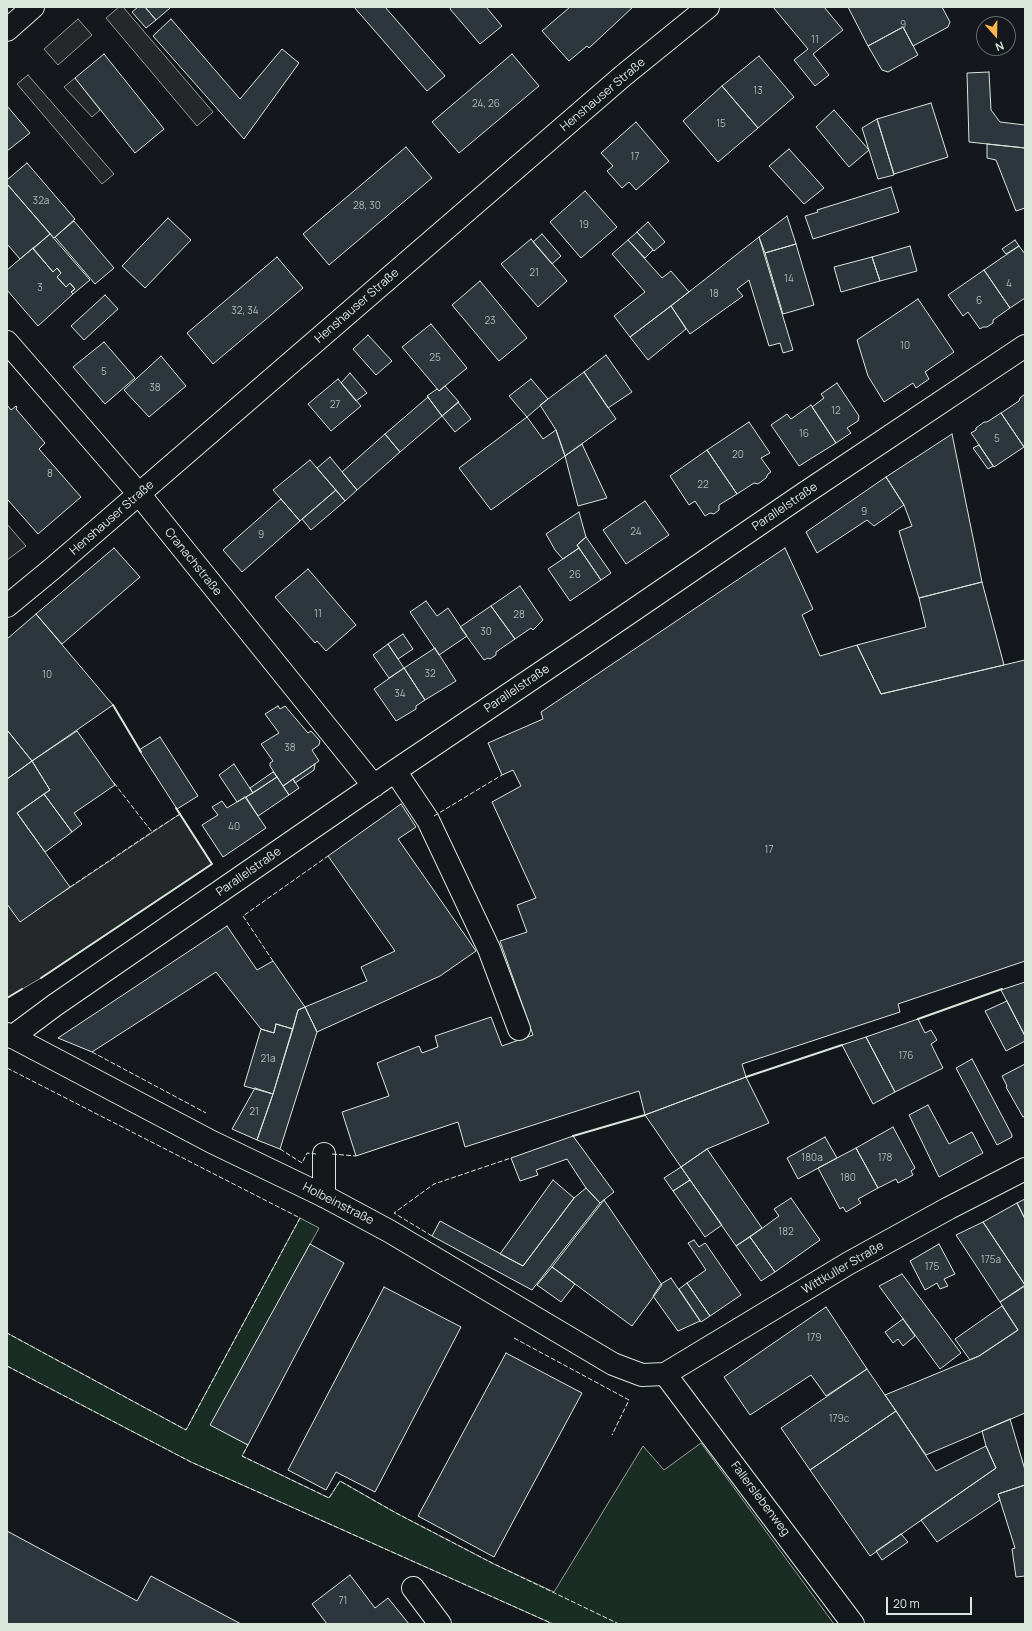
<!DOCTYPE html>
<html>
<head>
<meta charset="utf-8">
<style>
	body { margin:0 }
	#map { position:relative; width:1032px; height:1631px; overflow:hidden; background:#14181c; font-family:Manrope,sans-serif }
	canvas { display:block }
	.frame { position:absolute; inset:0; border:8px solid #d8e6dc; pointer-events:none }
	.north { position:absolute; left:976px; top:16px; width:40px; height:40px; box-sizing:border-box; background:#14181c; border:1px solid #626a69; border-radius:50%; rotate:160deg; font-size:11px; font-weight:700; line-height:16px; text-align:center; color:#d8e6dc }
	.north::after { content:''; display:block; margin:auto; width:14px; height:18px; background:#ffb74d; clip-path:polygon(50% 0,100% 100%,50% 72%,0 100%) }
	.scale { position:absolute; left:886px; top:1597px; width:86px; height:18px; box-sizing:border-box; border:2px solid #d8e6dc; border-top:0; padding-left:5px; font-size:12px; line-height:14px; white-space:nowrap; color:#d8e6dc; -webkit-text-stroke:3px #14181c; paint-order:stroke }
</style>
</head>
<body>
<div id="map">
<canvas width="1032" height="1631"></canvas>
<div class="frame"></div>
<div class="north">N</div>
<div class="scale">20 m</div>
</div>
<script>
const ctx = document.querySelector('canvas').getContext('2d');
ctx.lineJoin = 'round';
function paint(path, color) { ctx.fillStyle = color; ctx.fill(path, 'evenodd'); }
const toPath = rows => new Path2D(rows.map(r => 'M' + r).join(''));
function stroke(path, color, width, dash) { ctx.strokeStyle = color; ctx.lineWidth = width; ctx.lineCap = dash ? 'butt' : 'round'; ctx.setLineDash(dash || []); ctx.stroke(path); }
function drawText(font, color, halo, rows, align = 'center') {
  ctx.font = font + ' Manrope,sans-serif'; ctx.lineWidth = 3; ctx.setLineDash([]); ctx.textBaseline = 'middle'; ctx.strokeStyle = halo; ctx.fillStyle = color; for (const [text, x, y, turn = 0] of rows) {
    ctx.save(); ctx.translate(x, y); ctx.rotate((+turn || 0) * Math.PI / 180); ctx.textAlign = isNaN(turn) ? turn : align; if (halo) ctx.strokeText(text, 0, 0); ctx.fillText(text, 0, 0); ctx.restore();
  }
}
const green = toPath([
	[300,1218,319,1228,211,1425,248,1445,242,1456,329,1498,340,1481,396,1513,494,1564,554,1592,643,1446,664,1470,701,1443,834,1624,553,1624,191,1462,7,1366,7,1333,186,1430,300,1218]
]);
const parking = toPath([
	[119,7,123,7,213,112,197,126,106,18,119,7],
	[78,19,92,35,58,65,44,49,78,19],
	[28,75,114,174,102,184,17,84,28,75],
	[75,78,100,110,92,117,64,87,75,78],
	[7,524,26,546,7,560,7,524],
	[180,814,212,864,41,978,7,998,7,904,20,921,180,814]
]);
const building = toPath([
	[138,7,145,7,156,20,146,28,132,12,138,7],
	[145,7,169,7,170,8,156,20,145,7],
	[354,7,385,7,445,76,427,91,354,7],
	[451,7,486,7,502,26,480,44,450,9,451,7],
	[570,7,633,7,589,48,587,46,569,61,542,31,570,7],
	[773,7,824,7,843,30,813,54,829,75,815,86,794,60,808,49,773,7],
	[848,7,942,7,950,22,948,27,913,46,903,27,868,46,848,7],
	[171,19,240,99,282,49,299,63,244,139,153,36,171,19],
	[903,27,918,55,888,72,882,70,868,46,903,27],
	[104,54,164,129,135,153,75,78,104,54],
	[512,54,539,86,459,153,432,122,512,54],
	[759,56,794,97,758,128,722,86,759,56],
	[989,72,991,110,1000,122,1025,125,1025,148,969,142,967,73,989,72],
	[722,86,758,128,718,162,683,121,722,86],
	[931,103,948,157,894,174,877,119,931,103],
	[7,106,30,133,7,151,7,106],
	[834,110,869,150,849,167,816,127,834,110],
	[877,119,894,175,878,179,862,128,877,119],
	[636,122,669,161,636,190,629,182,622,188,607,171,613,166,601,153,636,122],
	[987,144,1025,148,1025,208,1016,211,996,160,987,158,987,144],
	[406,147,432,178,329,265,303,234,406,147],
	[789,149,824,188,804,204,769,166,789,149],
	[27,163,75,219,54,238,7,184,7,180,27,163],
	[7,184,50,234,20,259,7,244,7,184],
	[891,187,899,212,813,239,805,216,818,212,817,210,891,187],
	[585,191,617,227,581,258,550,222,585,191],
	[787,216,796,244,765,253,759,237,787,216],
	[168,218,191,240,145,288,122,266,168,218],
	[74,221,114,268,95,284,55,237,74,221],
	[648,222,665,242,654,251,637,232,648,222],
	[637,232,653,250,645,258,628,240,637,232],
	[50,234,90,280,73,294,71,292,75,289,70,283,66,287,57,277,61,273,57,268,53,272,33,249,50,234],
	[542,234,561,256,552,264,533,242,542,234],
	[759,237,793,350,783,353,780,343,769,346,749,280,737,289,743,296,690,334,671,306,759,237],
	[531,239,567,281,538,307,501,264,531,239],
	[628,240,662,278,671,271,689,292,630,337,614,316,645,292,612,254,628,240],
	[1015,240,1019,246,1006,254,1002,249,1015,240],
	[796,244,814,305,783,314,765,253,796,244],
	[910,246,917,271,880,281,872,257,910,246],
	[1019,246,1025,254,1025,298,1010,308,984,270,1019,246],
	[33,248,53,272,57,268,61,273,57,277,66,287,70,283,75,289,71,292,73,294,38,326,7,290,7,270,33,248],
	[277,257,303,288,213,364,187,333,277,257],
	[872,257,880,281,841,292,834,267,872,257],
	[984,270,1010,308,993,320,993,323,987,327,983,327,980,329,968,312,963,316,948,295,984,270],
	[480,281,527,338,499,361,452,305,480,281],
	[105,295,118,309,84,340,71,326,105,295],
	[918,299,954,352,925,372,929,379,916,388,913,383,884,402,868,376,857,340,918,299],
	[671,306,686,329,648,360,630,337,671,306],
	[431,324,467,368,439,391,402,347,431,324],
	[368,335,392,361,376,375,353,349,368,335],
	[104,342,135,378,105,404,73,367,104,342],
	[606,355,632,392,608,408,584,372,606,355],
	[161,356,186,386,149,417,124,390,161,356],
	[584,372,616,419,565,456,556,430,540,405,584,372],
	[350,373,367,393,356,401,341,383,350,373],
	[338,379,361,406,331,431,308,404,338,379],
	[531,379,548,399,527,417,509,396,531,379],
	[837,383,859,416,858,421,847,428,851,433,836,443,812,407,824,398,821,394,837,383],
	[445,386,459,402,442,416,427,396,437,389,439,391,445,386],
	[1025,394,1025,447,1024,447,1001,413,1019,401,1020,398,1025,394],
	[428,397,442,416,400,452,385,434,428,397],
	[458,402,471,419,455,432,442,416,458,402],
	[7,405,11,410,16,406,17,407,16,409,45,443,39,449,81,497,38,534,7,499,7,405],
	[811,405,836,443,799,466,771,425,787,414,791,419,811,405],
	[1001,413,1024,447,994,467,971,433,976,430,976,428,984,422,987,422,1001,413],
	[527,417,543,439,556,430,565,456,491,510,459,468,527,417],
	[749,422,770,453,761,458,771,472,768,474,766,478,758,484,754,483,737,494,707,450,749,422],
	[385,434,400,452,357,490,342,472,385,434],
	[952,434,982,582,919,598,899,531,912,526,904,505,886,477,952,434],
	[582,444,607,498,578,506,565,456,582,444],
	[979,445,993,466,988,469,973,448,979,445],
	[707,450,737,494,719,505,719,510,714,514,710,513,705,516,695,501,689,505,670,476,707,450],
	[330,457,357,490,345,501,317,468,330,457],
	[310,460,336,490,300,521,273,490,310,460],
	[886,477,904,505,874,526,867,520,817,553,806,532,886,477],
	[336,490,345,501,311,530,302,519,336,490],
	[281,499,300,521,242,572,223,550,281,499],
	[645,501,669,535,626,564,603,530,645,501],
	[579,512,586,537,577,545,579,548,563,559,555,550,546,534,579,512],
	[586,537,611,573,601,580,577,545,586,537],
	[114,548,140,577,62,644,36,614,114,548],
	[579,548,601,580,570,601,548,569,579,548],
	[785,548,813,609,802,615,820,656,857,645,881,694,1025,660,1025,961,898,1004,900,1012,742,1064,746,1077,645,1115,639,1091,465,1147,458,1122,356,1156,342,1112,389,1096,377,1063,419,1046,422,1053,438,1047,435,1036,491,1017,502,1046,533,1035,500,941,527,932,517,905,536,898,492,802,521,786,513,770,502,775,488,743,543,719,541,712,785,548],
	[308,569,356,625,326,651,317,641,315,643,275,597,308,569],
	[982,582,1004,665,881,694,857,645,926,627,919,598,982,582],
	[520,586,543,620,533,630,531,628,515,639,491,606,520,586],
	[426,601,437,616,448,608,467,636,439,655,410,612,426,601],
	[491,606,515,639,496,652,496,655,490,659,488,658,484,660,460,627,491,606],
	[36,614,113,705,32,761,7,730,7,639,36,614],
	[403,634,413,649,398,659,388,644,403,634],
	[388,644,404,668,389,678,373,655,388,644],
	[435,648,456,681,425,700,404,668,435,648],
	[404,668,425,700,416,706,416,709,396,721,374,689,404,668],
	[278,706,280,709,285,706,308,733,311,731,320,741,319,745,312,750,319,761,283,786,270,766,270,763,273,761,261,744,279,733,265,714,278,706],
	[7,730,32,761,7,779,7,730],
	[77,731,115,785,74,813,82,824,72,832,44,794,50,790,32,761,77,731],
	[160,737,198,796,177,809,139,750,160,737],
	[32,761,50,790,17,813,70,887,20,922,7,904,7,779,32,761],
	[234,764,253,793,237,802,219,775,234,764],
	[315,764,314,770,295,783,293,779,315,764],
	[273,772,277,777,253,793,250,788,273,772],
	[277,777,289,795,258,816,246,797,277,777],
	[293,779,299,788,289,795,283,786,293,779],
	[44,794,72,832,45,852,17,813,44,794],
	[245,797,266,828,223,857,202,825,218,815,212,807,222,801,227,808,245,797],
	[401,804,416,827,398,839,476,951,440,976,317,1032,305,1007,367,981,361,967,395,951,328,856,401,804],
	[227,926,257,970,273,961,305,1007,298,1010,293,1029,276,1024,274,1033,261,1029,216,972,92,1052,58,1038,227,926],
	[1025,982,1025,1036,1001,990,1025,982],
	[1007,1001,1025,1036,1025,1041,1006,1051,985,1011,1007,1001],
	[305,1007,317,1032,280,1149,257,1140,273,1094,298,1010,305,1007],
	[918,1019,925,1033,931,1030,937,1040,931,1044,943,1068,895,1092,866,1037,918,1019],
	[276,1024,293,1029,273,1094,244,1086,261,1029,274,1033,276,1024],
	[866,1037,895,1092,873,1104,842,1045,866,1037],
	[972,1059,1012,1135,1012,1137,997,1145,956,1068,972,1059],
	[1025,1064,1025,1116,1023,1117,1006,1087,1007,1086,1002,1076,1025,1064],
	[746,1077,769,1123,707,1149,681,1167,645,1115,746,1077],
	[255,1088,273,1094,257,1140,232,1129,255,1088],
	[928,1105,949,1144,972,1132,983,1153,939,1177,909,1115,928,1105],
	[893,1127,915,1168,911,1171,913,1175,898,1183,896,1179,878,1188,856,1148,893,1127],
	[573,1136,614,1192,600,1203,586,1188,567,1159,536,1170,538,1175,520,1181,511,1158,573,1136],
	[825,1137,837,1158,798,1179,787,1158,825,1137],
	[856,1148,878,1188,858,1199,861,1203,846,1212,843,1207,840,1209,818,1168,856,1148],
	[707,1149,762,1228,736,1246,681,1167,707,1149],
	[681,1167,690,1180,673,1191,664,1178,681,1167],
	[553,1180,574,1198,523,1266,500,1254,553,1180],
	[690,1180,722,1225,705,1237,673,1191,690,1180],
	[586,1188,600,1203,532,1290,432,1236,440,1221,523,1266,574,1198,586,1188],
	[791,1198,820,1240,775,1272,750,1237,779,1216,774,1209,791,1198],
	[1025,1199,1025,1219,1017,1203,1025,1199],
	[604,1200,662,1285,632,1326,552,1267,604,1200],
	[1017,1203,1025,1219,1025,1285,983,1222,1017,1203],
	[983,1222,1025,1285,1000,1302,956,1235,983,1222],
	[750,1237,775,1272,761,1281,736,1246,750,1237],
	[694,1240,699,1247,705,1243,706,1244,741,1295,710,1316,687,1283,706,1270,688,1243,694,1240],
	[310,1244,344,1263,248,1445,210,1425,310,1244],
	[939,1244,955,1274,944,1279,948,1286,940,1289,937,1283,925,1290,910,1261,939,1244],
	[552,1267,575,1284,561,1302,537,1285,552,1267],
	[902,1274,961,1353,940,1369,879,1286,902,1274],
	[671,1278,700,1321,678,1331,653,1296,661,1284,671,1278],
	[687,1283,710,1316,701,1322,679,1289,687,1283],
	[1025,1286,1025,1413,926,1455,885,1395,979,1356,1018,1330,1000,1302,1025,1286],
	[384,1287,461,1327,375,1492,336,1472,326,1490,288,1470,384,1287],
	[1002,1306,1018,1330,979,1356,970,1360,955,1339,1002,1306],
	[826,1307,867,1369,826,1396,811,1375,750,1415,724,1377,826,1307],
	[903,1319,915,1336,903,1346,898,1339,893,1343,885,1332,903,1319],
	[506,1353,582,1393,494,1557,418,1516,506,1353],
	[867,1369,896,1411,810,1470,781,1428,867,1369],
	[896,1411,936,1471,986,1446,996,1468,870,1556,810,1470,896,1411],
	[1010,1419,1025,1470,1025,1485,998,1494,1000,1500,937,1542,921,1520,996,1468,986,1446,982,1431,1010,1419],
	[1025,1485,1025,1576,1016,1577,1012,1549,1015,1548,998,1494,1025,1485],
	[7,1531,137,1601,151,1576,241,1624,7,1624,7,1531],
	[901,1534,908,1542,882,1560,876,1551,901,1534],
	[350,1575,375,1608,388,1598,409,1624,327,1624,312,1604,350,1575]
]);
const minor = toPath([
	[7,30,33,7],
	[7,342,139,494,374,786],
	[7,606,52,569,624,75,708,7],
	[395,771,428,820,489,949,519,1029],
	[12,1037,55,1005,395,771,588,641,805,493,1025,346],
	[324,1196,324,1154],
	[665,1374,853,1624],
	[413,1588,440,1624]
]);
const major = toPath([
	[7,1034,212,1142,324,1196,389,1231,613,1364,642,1375,665,1374,849,1263,949,1208,1025,1169]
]);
const fence = toPath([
	[114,783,152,832,180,814],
	[434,816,502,775],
	[70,887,152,832],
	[273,961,243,916,328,856],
	[92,1052,206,1113],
	[7,1068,300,1218,186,1430,7,1333],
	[280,1149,302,1163,307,1153,316,1154],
	[332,1154,356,1156],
	[432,1236,394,1213,434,1184,511,1158],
	[514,1338,629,1400,612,1435],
	[7,1366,191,1462,553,1624],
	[246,1444,248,1445,242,1456,329,1498,340,1481,396,1513,494,1564,619,1624]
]);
const wall = toPath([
	[113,705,141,752],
	[41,978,212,864,176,808],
	[7,998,22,989],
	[918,1019,1002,989],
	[746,1077,842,1045],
	[573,1136,645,1115]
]);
const numberNames = [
	["9",903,25],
	["11",815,40],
	["13",758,91],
	["24, 26",486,104],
	["15",721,124],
	["17",635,157],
	["32a",41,201],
	["28, 30",367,206],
	["19",584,225],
	["21",534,273],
	["14",789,279],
	["4",1009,284],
	["3",40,288],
	["18",714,294],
	["6",979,301],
	["32, 34",245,311],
	["23",490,321],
	["10",905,346],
	["25",435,358],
	["5",104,372],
	["38",155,388],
	["27",335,405],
	["12",836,411],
	["16",804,434],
	["5",997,439],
	["20",738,455],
	["8",50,474],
	["22",703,485],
	["9",864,512],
	["24",636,532],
	["9",261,535],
	["26",575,575],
	["11",318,614],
	["28",519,615],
	["30",486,632],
	["32",430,674],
	["10",47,675],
	["34",400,694],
	["38",290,748],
	["40",234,827],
	["17",769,850],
	["176",906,1056],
	["21a",268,1059],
	["21",254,1112],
	["180a",812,1158],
	["178",885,1158],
	["180",848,1178],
	["182",786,1232],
	["175a",991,1260],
	["175",932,1267],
	["179",814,1338],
	["179c",839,1419],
	["71",343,1601]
];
const streetNames = [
	["Henshauser Straße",603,95,-40],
	["Henshauser Straße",357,306,-41],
	["Parallelstraße",785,507,-34],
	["Henshauser Straße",112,518,-41],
	["Cranachstraße",193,562,51],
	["Parallelstraße",517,689,-34],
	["Parallelstraße",249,872,-35],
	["Holbeinstraße",338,1204,27],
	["Wittkuller Straße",843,1268,-30],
	["Fallerslebenweg",760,1499,53]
];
paint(green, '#1a2d24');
stroke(green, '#939e99', 1);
paint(parking, '#24282b');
stroke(parking, '#939e99', 1);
paint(building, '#2c363c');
stroke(building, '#d8e6dc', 1);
stroke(minor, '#d8e6dc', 24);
stroke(major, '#d8e6dc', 24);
stroke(minor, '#14181c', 22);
stroke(major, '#14181c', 22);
stroke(fence, '#d8e6dc', 1, [5, 2]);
stroke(wall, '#d8e6dc', 2);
drawText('10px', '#adbab4', null, numberNames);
drawText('12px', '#d8e6dc', '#14181c', streetNames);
</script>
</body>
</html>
